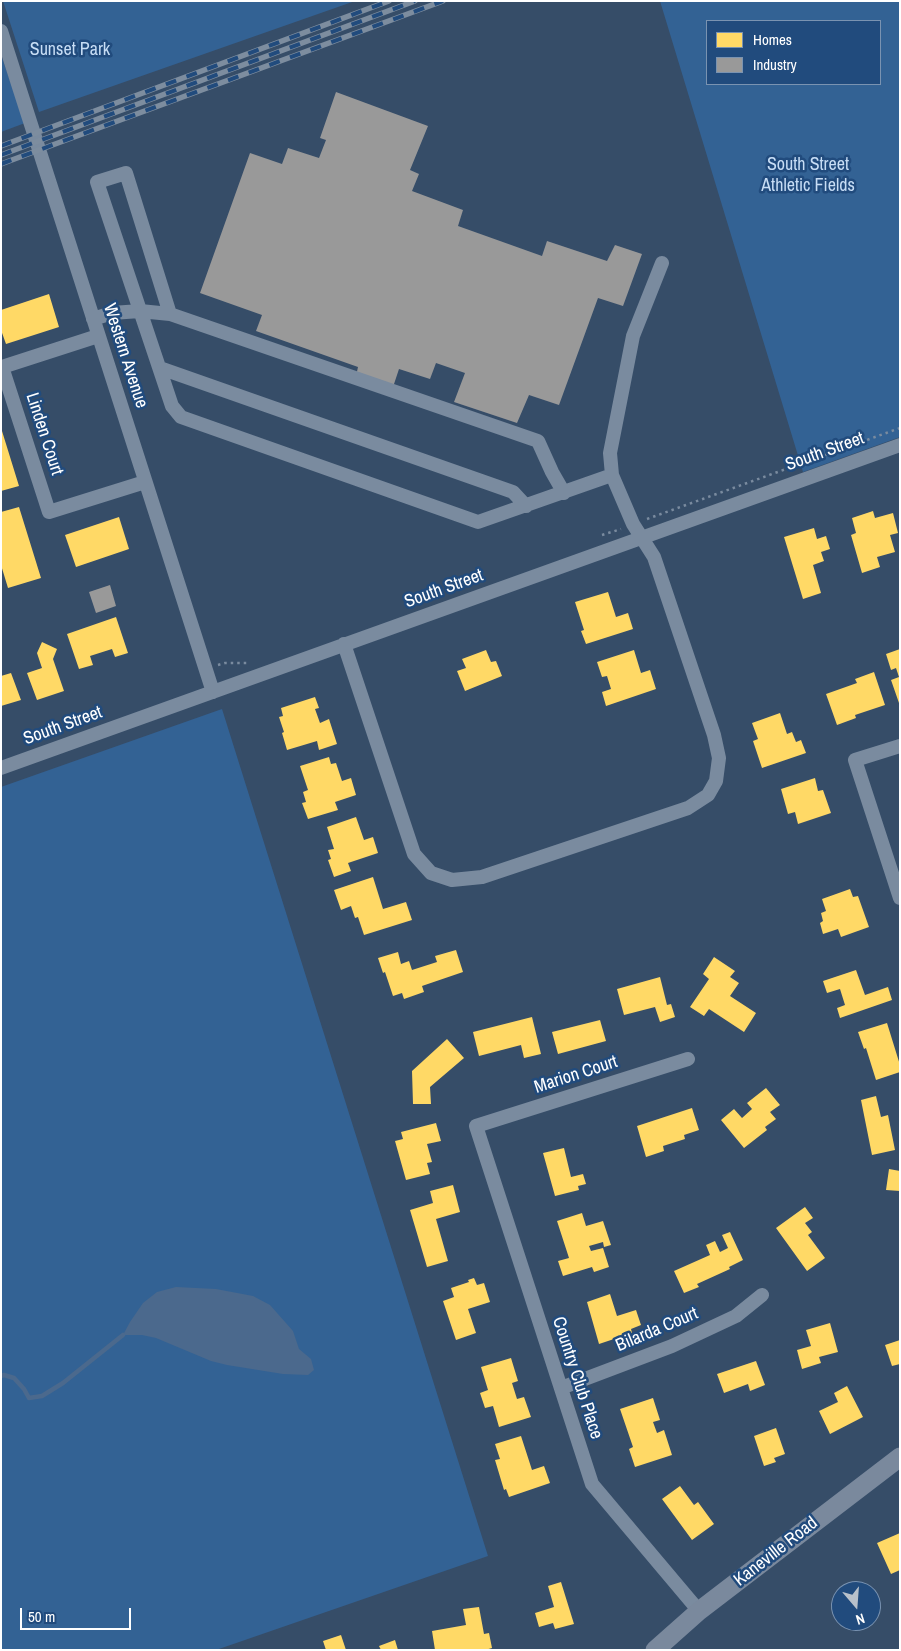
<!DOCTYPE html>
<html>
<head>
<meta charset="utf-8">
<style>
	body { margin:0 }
	#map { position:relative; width:901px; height:1651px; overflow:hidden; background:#364d68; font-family:"Archivo Narrow",sans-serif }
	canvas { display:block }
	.frame { position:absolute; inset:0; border:2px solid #fff; pointer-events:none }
	.legend { position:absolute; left:706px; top:20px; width:175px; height:65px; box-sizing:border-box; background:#214b7d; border:1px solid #7a93b1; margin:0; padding:6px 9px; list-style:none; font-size:15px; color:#fff }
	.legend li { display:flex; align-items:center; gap:10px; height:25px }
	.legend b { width:25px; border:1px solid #7a93b1 }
	.north { position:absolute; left:831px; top:1581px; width:50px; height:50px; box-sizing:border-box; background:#214b7d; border:1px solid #7a93b1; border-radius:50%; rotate:162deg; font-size:14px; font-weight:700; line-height:20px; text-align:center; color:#fff }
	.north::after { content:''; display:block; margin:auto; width:18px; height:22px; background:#b9c1ca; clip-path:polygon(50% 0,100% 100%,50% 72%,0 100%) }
	.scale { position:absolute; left:20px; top:1608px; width:111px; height:22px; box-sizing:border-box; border:2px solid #fff; border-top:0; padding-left:6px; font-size:15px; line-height:18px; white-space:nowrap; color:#fff; -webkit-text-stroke:4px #214b7d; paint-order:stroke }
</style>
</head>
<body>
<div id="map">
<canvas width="901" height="1651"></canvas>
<div class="frame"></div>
<ul class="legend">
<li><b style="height:14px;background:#ffd966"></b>Homes</li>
<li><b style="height:14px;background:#999"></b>Industry</li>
</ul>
<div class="north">N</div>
<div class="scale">50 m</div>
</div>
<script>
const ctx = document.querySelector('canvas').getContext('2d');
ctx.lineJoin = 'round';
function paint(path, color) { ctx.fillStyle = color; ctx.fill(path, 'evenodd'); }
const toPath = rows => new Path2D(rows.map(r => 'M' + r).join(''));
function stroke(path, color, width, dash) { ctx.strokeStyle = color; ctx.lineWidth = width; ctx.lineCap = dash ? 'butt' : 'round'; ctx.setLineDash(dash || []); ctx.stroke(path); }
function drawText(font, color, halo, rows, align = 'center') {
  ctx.font = font + ' "Archivo Narrow",sans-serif'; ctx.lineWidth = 5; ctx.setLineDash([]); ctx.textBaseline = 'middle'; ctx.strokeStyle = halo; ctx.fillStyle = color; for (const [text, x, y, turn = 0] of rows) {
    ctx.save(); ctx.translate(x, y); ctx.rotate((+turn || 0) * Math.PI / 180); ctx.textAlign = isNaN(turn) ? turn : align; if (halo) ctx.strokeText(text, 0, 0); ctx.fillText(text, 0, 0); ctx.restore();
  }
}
const green = toPath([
	[3,1,355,1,39,112],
	[660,1,900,1,900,437,803,472],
	[707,21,880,21,880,84,707,84],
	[1,55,25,123,1,132],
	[222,709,488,1556,216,1650,1,1650,1,787]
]);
const water = toPath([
	[176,1287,216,1289,253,1296,270,1305,293,1331,299,1349,311,1359,314,1370,308,1375,283,1374,227,1365,211,1361,156,1338,142,1335,123,1335,130,1322,143,1303,157,1292]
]);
const homes = toPath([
	[49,294,59,327,6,344,1,330,1,310],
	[2,431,19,486,1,491,1,432],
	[19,507,41,578,8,588,1,565,1,512],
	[873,511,875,518,893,513,898,533,890,535,895,552,877,557,880,567,862,573,851,535,856,533,852,518],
	[119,517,129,549,76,567,65,535],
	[814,528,817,539,826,536,830,549,821,552,824,561,813,565,821,593,803,599,784,537],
	[608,592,616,617,628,613,633,629,586,644,581,631,584,630,575,602],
	[116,617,128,653,115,657,112,649,90,656,93,665,79,669,67,634],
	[42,642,57,649,53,659,64,691,37,700,27,673,42,668,37,653],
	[900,649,900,703,899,703,891,680,899,677,896,668,891,670,886,654],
	[486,650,491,662,496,661,502,676,465,691,457,671,466,668,462,659],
	[634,650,641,673,650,670,656,689,606,706,602,692,611,689,607,676,602,677,597,662],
	[874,672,885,705,855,715,856,718,837,725,826,694,857,683,855,679],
	[11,673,21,700,1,706,1,676],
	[315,697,319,708,315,709,320,723,329,719,337,744,319,750,317,741,287,750,282,733,284,732,279,717,283,716,281,708],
	[780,713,787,734,792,732,796,742,801,740,806,753,762,768,753,741,758,739,752,723],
	[329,757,331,764,336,763,342,781,351,778,356,795,335,802,338,810,308,819,302,803,306,802,303,792,308,790,300,766],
	[815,778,818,791,823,790,831,813,798,824,795,812,788,814,781,789],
	[356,817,364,840,373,837,378,853,348,863,351,871,334,877,328,860,331,859,328,850,334,849,327,827],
	[373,877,383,909,406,902,412,920,364,935,358,917,355,918,351,906,341,910,334,890],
	[850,889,853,897,858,896,869,927,841,937,838,929,823,934,820,923,823,921,821,913,826,911,822,899],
	[456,950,463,972,422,986,424,992,404,999,402,993,393,996,385,972,383,973,378,958,398,952,401,964,409,961,412,970,437,962,435,956],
	[714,957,735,971,730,977,739,983,730,996,756,1013,744,1032,709,1009,704,1016,690,1007,709,979,703,974],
	[856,970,865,995,888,987,892,1000,840,1018,837,1008,845,1005,840,989,827,993,823,981],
	[660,977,667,1005,671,1004,675,1017,660,1022,655,1007,624,1015,617,989],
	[532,1017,541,1054,524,1058,521,1045,479,1056,473,1032],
	[600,1020,606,1041,558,1054,552,1032],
	[887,1023,900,1065,900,1072,876,1080,866,1048,864,1049,858,1032],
	[447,1039,464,1058,430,1087,431,1104,413,1104,412,1071],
	[766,1088,780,1105,770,1112,776,1119,765,1127,767,1130,744,1148,721,1120,734,1109,742,1118,752,1109,747,1103],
	[876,1096,881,1117,888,1115,895,1150,872,1155,861,1100],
	[692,1108,699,1130,684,1135,685,1139,663,1146,664,1151,646,1157,637,1126],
	[436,1123,441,1141,427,1144,432,1162,427,1163,430,1174,406,1180,395,1141,403,1139,401,1132],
	[564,1148,571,1177,583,1174,586,1184,578,1186,579,1190,555,1196,543,1153],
	[889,1169,900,1171,900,1191,886,1190],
	[453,1185,460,1212,436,1219,448,1261,427,1267,410,1210,433,1203,430,1191],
	[805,1207,813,1218,805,1223,812,1232,808,1235,825,1258,807,1271,776,1228],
	[582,1213,586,1226,603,1221,611,1245,604,1247,603,1242,589,1246,591,1251,603,1248,609,1267,594,1272,592,1267,563,1276,558,1261,569,1258,557,1221],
	[730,1232,743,1260,729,1267,730,1269,697,1284,699,1287,684,1293,674,1271,710,1255,706,1245,715,1241,720,1252,728,1248,722,1235],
	[474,1278,477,1285,484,1283,490,1302,468,1309,476,1333,456,1340,443,1301,454,1297,451,1288,469,1282,468,1280],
	[610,1294,617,1316,636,1310,641,1325,631,1329,632,1333,599,1344,587,1302],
	[830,1323,838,1352,819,1357,821,1363,802,1369,797,1350,811,1346,806,1330],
	[900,1340,900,1364,892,1366,885,1345],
	[511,1358,518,1381,512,1383,517,1399,524,1397,531,1417,499,1427,493,1406,485,1408,480,1393,488,1390,481,1367],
	[756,1361,765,1385,750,1391,748,1384,724,1393,717,1374],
	[847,1386,863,1417,830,1434,819,1411,838,1402,834,1393],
	[653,1398,660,1420,653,1422,657,1433,664,1430,672,1455,635,1467,629,1449,633,1447,620,1409],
	[776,1428,785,1454,774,1458,776,1462,764,1466,754,1436],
	[521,1436,532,1470,544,1466,550,1483,509,1497,506,1489,504,1490,495,1460,500,1459,495,1444],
	[680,1486,694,1505,698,1502,714,1524,692,1540,662,1499],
	[900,1533,900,1570,891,1574,877,1543],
	[561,1582,574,1624,555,1629,553,1623,539,1627,535,1613,554,1607,548,1586],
	[479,1607,484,1634,489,1633,492,1648,485,1650,435,1650,432,1631,466,1625,463,1609],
	[341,1635,346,1650,326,1650,323,1641],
	[395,1640,398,1650,381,1650,379,1646]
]);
const industry = toPath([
	[336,92,428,126,410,170,419,174,412,191,463,210,458,226,542,256,547,241,607,261,615,245,642,254,623,306,598,298,559,405,529,395,517,423,454,402,465,373,436,363,430,379,399,369,393,387,356,376,358,367,256,331,262,315,200,293,250,153,282,164,288,148,319,158,326,140,320,138],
	[110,585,116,606,96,613,89,592]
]);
const stream = toPath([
	[1,1376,4,1375,14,1378,24,1389,29,1398,42,1396,63,1383,123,1335]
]);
const path = toPath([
	[647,519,900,428],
	[602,535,621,529],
	[218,665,225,663,249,663]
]);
const minor = toPath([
	[1,31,213,692],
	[170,314,126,173,97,182,172,406,181,417,478,522,612,475],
	[93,319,112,313,140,311,170,314,538,441,552,472,564,493],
	[98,336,2,367,49,512,145,482],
	[160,368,513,492,526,506],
	[344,644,414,854,431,873,452,880,482,877,688,808,708,795,716,781,719,758,714,735,654,557,633,524,612,475,610,453,633,336,662,263],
	[900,746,855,760,900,898],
	[1,768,900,445],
	[688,1059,476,1126,592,1484,699,1611],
	[561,1388,672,1346,736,1316,762,1295]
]);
const major = toPath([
	[655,1650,699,1611,900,1457]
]);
const rail = toPath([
	[1,146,389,1],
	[1,155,415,1],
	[1,164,443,1]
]);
const parkNames = [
	["Sunset Park",70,50],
	["South Street",808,165],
	["Athletic Fields",808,186]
];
const streetNames = [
	["Western Avenue",125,356,72],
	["Linden Court",44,434,72],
	["South Street",825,452,-20],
	["South Street",444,589,-20],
	["South Street",63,726,-20],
	["Marion Court",576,1075,-18],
	["Bilarda Court",657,1330,-23],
	["Country Club Place",577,1378,72],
	["Kaneville Road",776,1552,-38]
];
paint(green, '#336294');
paint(water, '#4b698d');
paint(homes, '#ffd966');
paint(industry, '#999');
stroke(stream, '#4b698d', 4.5);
stroke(path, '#7a8b9f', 2.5, [2.5, 4]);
stroke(minor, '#7a8b9f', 14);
stroke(major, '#7a899d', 19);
stroke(rail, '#7d8d9f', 5.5);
stroke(rail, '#214b7d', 4, [11]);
drawText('18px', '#c7ddf5', '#214b7d', parkNames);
drawText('18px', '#fff', '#214b7d', streetNames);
</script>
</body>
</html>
